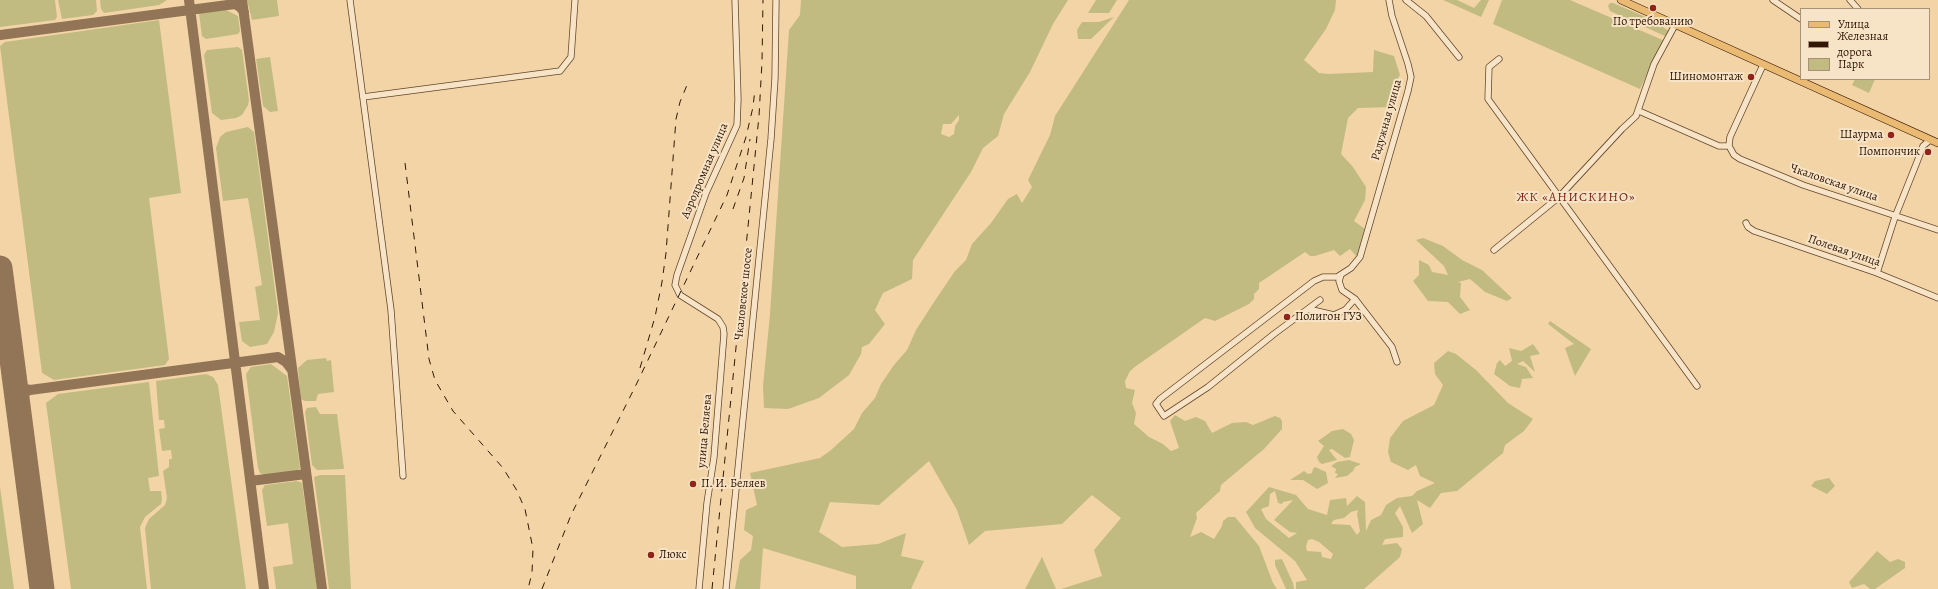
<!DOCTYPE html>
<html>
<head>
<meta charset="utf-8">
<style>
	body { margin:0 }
	#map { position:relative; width:1938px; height:589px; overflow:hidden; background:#f3d4a6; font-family:Alegreya,serif }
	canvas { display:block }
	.legend { position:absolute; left:1800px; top:8px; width:130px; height:72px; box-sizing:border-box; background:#f7e3c5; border:1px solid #a89178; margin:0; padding:5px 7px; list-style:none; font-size:12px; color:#321505 }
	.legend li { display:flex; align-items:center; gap:8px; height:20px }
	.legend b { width:20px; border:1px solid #a89178 }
</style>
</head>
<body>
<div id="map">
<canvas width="1938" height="589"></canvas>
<ul class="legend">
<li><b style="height:5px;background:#eaba73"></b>Улица</li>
<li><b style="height:5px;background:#321505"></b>Железная дорога</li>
<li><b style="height:11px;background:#c1bb82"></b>Парк</li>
</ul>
</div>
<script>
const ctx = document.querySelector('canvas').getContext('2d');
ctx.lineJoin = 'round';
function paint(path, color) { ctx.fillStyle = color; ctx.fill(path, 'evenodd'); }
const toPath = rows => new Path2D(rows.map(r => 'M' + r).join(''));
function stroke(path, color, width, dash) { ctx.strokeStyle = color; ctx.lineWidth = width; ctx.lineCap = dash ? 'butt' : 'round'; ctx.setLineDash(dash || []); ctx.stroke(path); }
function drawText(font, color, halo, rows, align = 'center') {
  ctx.font = font + ' Alegreya,serif'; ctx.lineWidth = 4; ctx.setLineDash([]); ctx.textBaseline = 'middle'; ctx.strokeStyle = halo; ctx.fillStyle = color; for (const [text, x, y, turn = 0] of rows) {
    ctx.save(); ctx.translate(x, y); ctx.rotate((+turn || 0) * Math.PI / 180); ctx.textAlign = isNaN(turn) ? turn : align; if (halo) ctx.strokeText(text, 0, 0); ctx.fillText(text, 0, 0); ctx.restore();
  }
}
const green = toPath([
	[0,0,55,0,57,17,55,20,0,27],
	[58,0,96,0,97,11,93,15,62,19],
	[100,0,167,0,159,5,104,13,101,9],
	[247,0,277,0,279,16,252,20],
	[801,0,1068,0,1053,24,1030,72,1004,114,998,136,983,148,971,172,913,260,912,279,883,293,875,310,885,324,869,344,862,347,861,354,849,375,819,398,788,409,764,408,763,386,770,314,789,30,800,15],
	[959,115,959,120,955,126,954,134,949,137,941,134,943,124,951,124],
	[1096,0,1117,0,1109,13,1088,13],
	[1129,0,1336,0,1335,10,1326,29,1304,60,1319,73,1329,74,1373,72,1374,50,1394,56,1400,75,1393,86,1397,91,1394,107,1358,108,1348,118,1341,154,1353,167,1366,187,1365,200,1354,221,1365,229,1357,257,1350,249,1340,256,1334,250,1315,256,1310,256,1305,252,1259,283,1259,289,1254,294,1254,299,1249,304,1215,321,1205,318,1136,366,1130,371,1125,381,1126,388,1135,390,1132,403,1136,413,1134,424,1149,437,1163,444,1171,451,1179,448,1170,421,1175,415,1185,421,1196,417,1205,421,1212,433,1232,423,1246,422,1253,425,1275,416,1280,418,1282,421,1282,429,1264,449,1221,485,1220,491,1196,513,1197,518,1190,537,1201,532,1214,539,1222,526,1223,521,1228,517,1235,517,1259,546,1273,583,1277,589,1061,589,1102,576,1094,550,1121,518,1092,495,1062,524,985,531,969,545,957,510,929,461,879,505,830,502,819,532,842,547,878,544,906,533,901,556,924,561,911,589,856,589,856,576,763,548,760,589,735,589,740,560,751,550,753,536,744,530,746,510,757,505,750,473,820,458,831,450,854,429,862,413,875,398,881,384,894,365,907,350,916,330,934,302,955,271,966,260,972,244,991,223,1008,199,1017,194,1022,203,1032,187,1028,180,1050,135,1055,116],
	[1443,0,1457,0,1474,8,1481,0,1489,0,1481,17],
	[1502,0,1570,0,1665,41,1658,51,1640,89,1493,24],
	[1610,3,1613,3,1646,17,1648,21,1651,20,1671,32,1667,37,1610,11,1608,6],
	[226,10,238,16,240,31,238,34,206,39,202,36,199,13],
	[1114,17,1091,39,1078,39,1077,30,1082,22,1099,22],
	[159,20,181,193,149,198,169,359,165,365,54,380,42,373,0,46,5,42],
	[238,47,242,50,249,100,248,105,242,115,236,118,221,120,212,113,204,55,207,50],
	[270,57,278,111,270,112,263,106,256,59],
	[1855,79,1875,79,1869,93,1852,85],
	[248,127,254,132,278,313,274,332,267,344,250,347,242,341,239,322,260,320,255,287,262,285,256,246,248,198,223,201,216,148,220,137,226,132],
	[1423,238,1443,246,1462,260,1482,270,1512,298,1507,301,1485,292,1470,279,1458,282,1461,283,1460,297,1470,310,1460,314,1448,302,1428,301,1413,281,1419,275,1419,260,1429,265,1432,272,1448,275,1444,266,1416,240],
	[1550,321,1591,349,1575,376,1565,348,1574,344,1548,324],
	[1533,344,1540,354,1530,356,1535,372,1523,361,1517,364,1526,367,1533,378,1522,379,1520,388,1510,386,1494,374,1497,363,1500,360,1505,366,1512,361,1509,348,1521,351],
	[1448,351,1456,354,1476,370,1508,403,1533,419,1524,431,1505,445,1503,453,1457,491,1441,493,1430,508,1417,500,1423,524,1412,533,1400,506,1395,513,1403,527,1403,537,1385,539,1382,545,1397,543,1402,549,1400,557,1364,589,1296,589,1296,582,1307,580,1295,561,1255,528,1246,512,1269,487,1296,495,1308,509,1327,515,1330,500,1346,498,1347,506,1357,496,1365,502,1366,531,1371,520,1381,515,1386,505,1397,498,1412,496,1417,491,1435,483,1420,476,1416,465,1408,470,1391,462,1388,452,1390,438,1403,421,1434,405,1443,385,1435,374,1434,363],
	[1275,491,1278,503,1282,504,1283,502,1293,500,1274,520,1290,532,1297,533,1289,538,1266,519,1261,509,1269,506,1270,494],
	[1358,510,1357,514,1360,531,1357,535,1350,525,1331,524,1334,520,1344,518,1351,512],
	[1312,539,1319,542,1333,554,1331,559,1322,557,1321,552,1307,551,1306,547,1308,540],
	[326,358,327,361,331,360,334,392,318,394,316,401,305,401,301,399,298,368,307,360],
	[271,364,287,376,300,468,297,471,265,475,260,473,258,468,246,374,251,367],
	[206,374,213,377,218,385,246,589,151,589,145,528,149,519,165,505,167,498,163,471,169,467,169,459,172,459,171,450,162,451,159,429,165,428,164,420,159,420,156,381],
	[149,382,159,476,148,478,150,491,161,491,162,500,161,504,145,517,140,527,147,589,71,589,46,403,58,394],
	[316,407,320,414,337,414,344,469,317,470,312,465,305,412,307,408],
	[1343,429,1351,434,1354,440,1350,457,1345,458,1332,449,1329,450,1337,460,1322,464,1319,462,1317,457,1324,446,1318,441,1332,431],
	[1349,460,1361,464,1355,467,1353,471,1347,476,1335,478,1338,474,1335,473,1336,469,1331,466,1337,462],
	[1315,467,1326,472,1328,483,1317,489,1303,480,1290,480,1304,471,1308,474,1312,473,1313,469],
	[320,475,345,475,351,589,329,589,314,477],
	[1829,478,1835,486,1827,494,1811,486,1815,481],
	[297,481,302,483,317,589,276,589,273,567,293,564,288,523,267,526,262,490,265,485],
	[0,487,14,589,0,589],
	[1877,551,1890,562,1898,559,1905,562,1905,568,1875,589,1870,589,1864,584,1852,588,1849,582],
	[1042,557,1056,589,1025,589],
	[1282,559,1293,583,1294,589,1286,589,1275,565,1275,560]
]);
const taxiway = toPath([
	[189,0,264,589],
	[242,0,322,589],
	[0,35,235,4,240,7,244,12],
	[15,380,20,388,30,390,278,357,286,362,292,370],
	[18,405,21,394,30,390],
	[250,481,306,474]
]);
const runway = toPath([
	[0,268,42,589]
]);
const minor = toPath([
	[350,0,391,310,403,476],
	[1406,0,1426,16,1459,57],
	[1773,0,1801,19],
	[1850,0,1858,9],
	[1499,59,1489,67,1488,99,1697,386],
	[1763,65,1730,137,1729,146,1734,155,1740,159,1803,185,1938,230],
	[363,97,560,71,571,57,575,0],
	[1639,111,1719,146,1729,146],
	[1746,223,1748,227,1754,231,1877,273,1938,298],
	[1494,250,1559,197,1622,129,1636,116,1654,64,1675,25],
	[1877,273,1895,217,1917,162,1923,146,1930,140],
	[1341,275,1339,281,1342,290,1355,299,1392,347,1397,362],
	[1320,300,1274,334,1208,387,1164,416,1156,404,1160,399,1314,281,1323,277,1337,277,1351,268,1360,257,1408,91,1411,77,1408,64,1392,16,1389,0],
	[1308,309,1334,315,1345,310,1355,299],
	[699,589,707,503,714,457,724,334,723,327,718,319,680,295,675,285,677,275,706,193,737,125,738,99,735,0],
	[726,589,771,139,775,78,776,0]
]);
const major = toPath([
	[1621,0,1938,143]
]);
const rail = toPath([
	[405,163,429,359,435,380,453,411,503,468,516,489,525,509,533,549,532,573,528,589],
	[733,209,744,178,750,139],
	[640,368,655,317,662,282,666,253,676,119,680,102,687,85],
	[542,589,571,515,636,385,727,195,746,137,753,107,755,89],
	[712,589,759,116,762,62,763,0]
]);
const markers = [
	[1653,8,4,"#8f2418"],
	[1751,77,4,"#8f2418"],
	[1891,135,4,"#8f2418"],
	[1928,152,4,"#8f2418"],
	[1287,317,4,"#8f2418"],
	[693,484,4,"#8f2418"],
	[651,555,4,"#8f2418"]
];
const poiNames = [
	["По требованию",1653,22,"center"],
	["Шиномонтаж",1743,77],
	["Шаурма",1883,135],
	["Помпончик",1920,152],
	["Полигон ГУЗ",1295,317,"left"],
	["П. И. Беляев",701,484,"left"],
	["Люкс",659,555,"left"]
];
const streetNames = [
	["Радужная улица",1387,120,-74],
	["Аэродромная улица",705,171,-67],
	["Чкаловская улица",1834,183,19],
	["Полевая улица",1844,251,19],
	["Чкаловское шоссе",744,294,-84],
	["улица Беляева",705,431,-85]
];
const neighbourhoodNames = [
	["ЖК «АНИСКИНО»",1576,198]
];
paint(green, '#c1bb82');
stroke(taxiway, '#927456', 10);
stroke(runway, '#927456', 25);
stroke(minor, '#62452d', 7);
stroke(major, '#321505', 8);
stroke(minor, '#f7e3c5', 5.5);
stroke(major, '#eaba73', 7);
stroke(rail, '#321505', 1, [7, 7]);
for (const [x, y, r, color] of markers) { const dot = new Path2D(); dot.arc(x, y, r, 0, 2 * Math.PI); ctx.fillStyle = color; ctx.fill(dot); stroke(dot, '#f7e3c5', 1.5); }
drawText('12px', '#321505', '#f7e3c5', poiNames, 'right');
drawText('12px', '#321505', '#f7e3c5', streetNames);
ctx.letterSpacing = '1px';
drawText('13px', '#7a1f14', '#f7e3c5', neighbourhoodNames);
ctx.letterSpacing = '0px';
</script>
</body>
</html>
